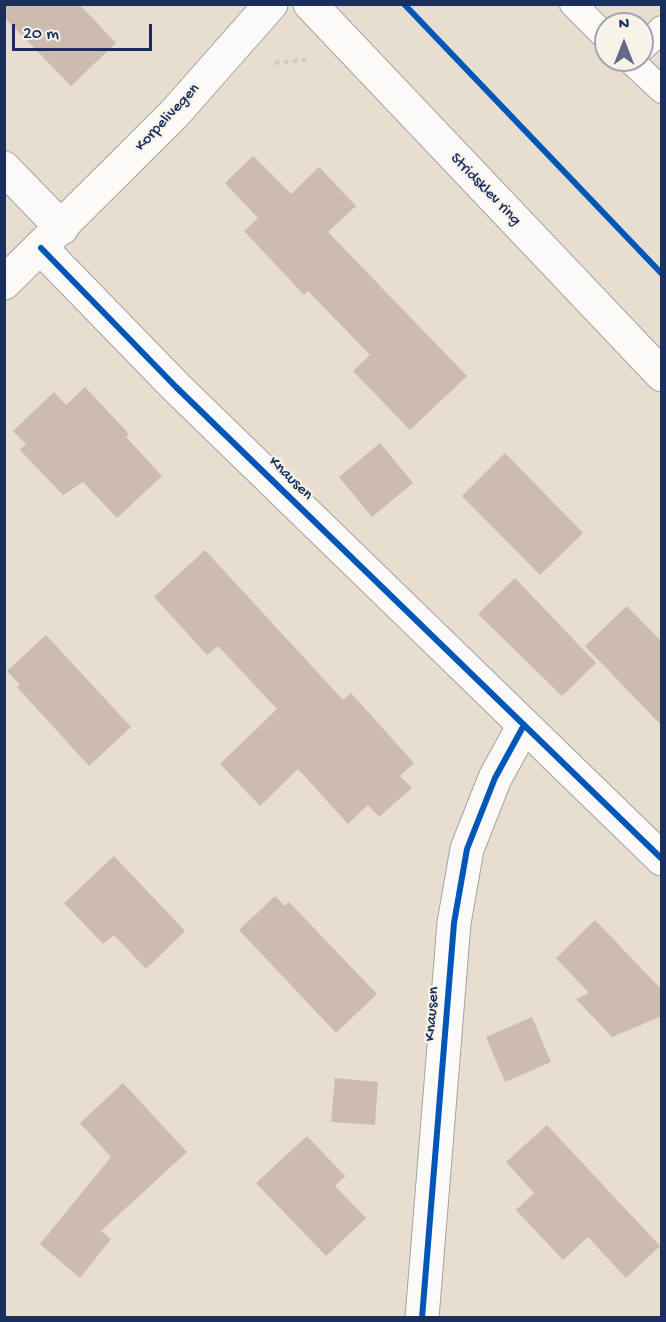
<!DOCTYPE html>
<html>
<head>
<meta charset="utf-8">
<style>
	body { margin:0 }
	#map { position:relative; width:666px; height:1322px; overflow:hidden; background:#e8ded0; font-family:"Gochi Hand",sans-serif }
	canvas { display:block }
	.frame { position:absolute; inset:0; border:6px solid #1b2f5e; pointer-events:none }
	.north { position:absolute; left:594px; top:12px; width:60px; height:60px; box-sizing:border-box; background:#f7f3e8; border:2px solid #9fa5b1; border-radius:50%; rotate:0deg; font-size:16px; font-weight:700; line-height:24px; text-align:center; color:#1b2f5e }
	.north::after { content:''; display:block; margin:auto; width:21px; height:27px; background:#636c86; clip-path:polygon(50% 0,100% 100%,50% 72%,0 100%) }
	.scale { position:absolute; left:12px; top:24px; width:140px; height:27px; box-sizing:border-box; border:3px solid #1b2f5e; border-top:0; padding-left:8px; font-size:18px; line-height:21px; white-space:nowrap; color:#1b2f5e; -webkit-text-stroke:4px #f7f3e8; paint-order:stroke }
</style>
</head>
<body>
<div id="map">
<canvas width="666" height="1322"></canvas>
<div class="frame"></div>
<div class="north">N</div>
<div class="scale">20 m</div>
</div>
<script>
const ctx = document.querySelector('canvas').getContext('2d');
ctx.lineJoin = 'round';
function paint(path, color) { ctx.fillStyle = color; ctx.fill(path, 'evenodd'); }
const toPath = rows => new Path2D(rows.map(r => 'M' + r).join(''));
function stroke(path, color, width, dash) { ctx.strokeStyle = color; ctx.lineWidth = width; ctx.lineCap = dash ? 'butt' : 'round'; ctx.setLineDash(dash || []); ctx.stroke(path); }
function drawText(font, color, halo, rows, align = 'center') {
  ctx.font = font + ' "Gochi Hand",sans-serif'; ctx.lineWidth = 4.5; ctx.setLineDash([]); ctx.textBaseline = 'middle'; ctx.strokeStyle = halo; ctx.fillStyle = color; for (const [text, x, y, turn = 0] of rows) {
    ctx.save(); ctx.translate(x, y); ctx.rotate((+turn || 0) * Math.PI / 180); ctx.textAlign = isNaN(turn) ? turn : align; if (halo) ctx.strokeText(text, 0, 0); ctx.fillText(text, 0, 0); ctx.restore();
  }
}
const building = toPath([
	[4,4,79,4,116,43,71,86,4,17],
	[253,156,291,194,319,167,356,206,328,232,467,376,410,430,353,371,370,355,308,291,304,295,244,231,258,218,225,183],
	[85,387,129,434,126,437,162,476,117,518,83,482,63,495,20,450,26,444,13,431,54,392,66,405],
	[380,443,413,483,372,517,339,477],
	[505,453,583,533,540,575,462,496],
	[205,550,343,700,351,693,414,763,400,776,412,788,379,817,368,805,348,824,298,769,260,806,220,764,277,709,218,646,207,655,154,597],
	[515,578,596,663,562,696,478,614],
	[627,606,662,642,662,726,585,646],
	[46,635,131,727,89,766,17,687,20,685,7,671],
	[114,856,185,931,146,969,114,935,103,944,64,903],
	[275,896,285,906,289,902,377,994,336,1033,239,930],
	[595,920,662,990,662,1016,612,1037,576,999,589,993,556,958],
	[532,1017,551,1062,505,1082,486,1037],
	[335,1078,378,1082,375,1125,331,1122],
	[123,1083,187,1152,101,1231,111,1239,80,1278,40,1244,111,1157,80,1123],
	[547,1125,660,1246,626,1278,588,1237,563,1260,516,1210,534,1193,506,1162],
	[307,1136,345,1176,335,1186,366,1218,326,1256,256,1183]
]);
const path = toPath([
	[275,63,306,60]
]);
const service = toPath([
	[573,4,606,37],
	[642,48,662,29],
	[630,60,662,90]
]);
const minor = toPath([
	[4,168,62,228],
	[41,248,176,387,662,859],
	[4,283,174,114,271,4],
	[422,1318,454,923,467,849,495,778,524,725]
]);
const tertiary = toPath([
	[310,4,662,375]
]);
const cycleway = toPath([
	[404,4,662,274],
	[41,248,176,387,662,859],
	[422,1318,454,923,467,849,495,778,524,725]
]);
const streetNames = [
	["Korpelivegen",168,118,-47],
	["Stridsklev ring",485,190,46],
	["Knausen",290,479,44],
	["Knausen",433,1014,-86]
];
paint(building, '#ccbbae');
stroke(service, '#a5a3a0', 28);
stroke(minor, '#a5a3a0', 35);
stroke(tertiary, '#a5a3a0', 35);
stroke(path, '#cbcaca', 4, [4.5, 4.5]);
stroke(service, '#fcfaf8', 26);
stroke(minor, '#fcfaf8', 33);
stroke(tertiary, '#fcfaf8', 33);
stroke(cycleway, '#0057b8', 6);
drawText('16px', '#1b2f5e', '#f7f3e8', streetNames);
</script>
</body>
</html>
